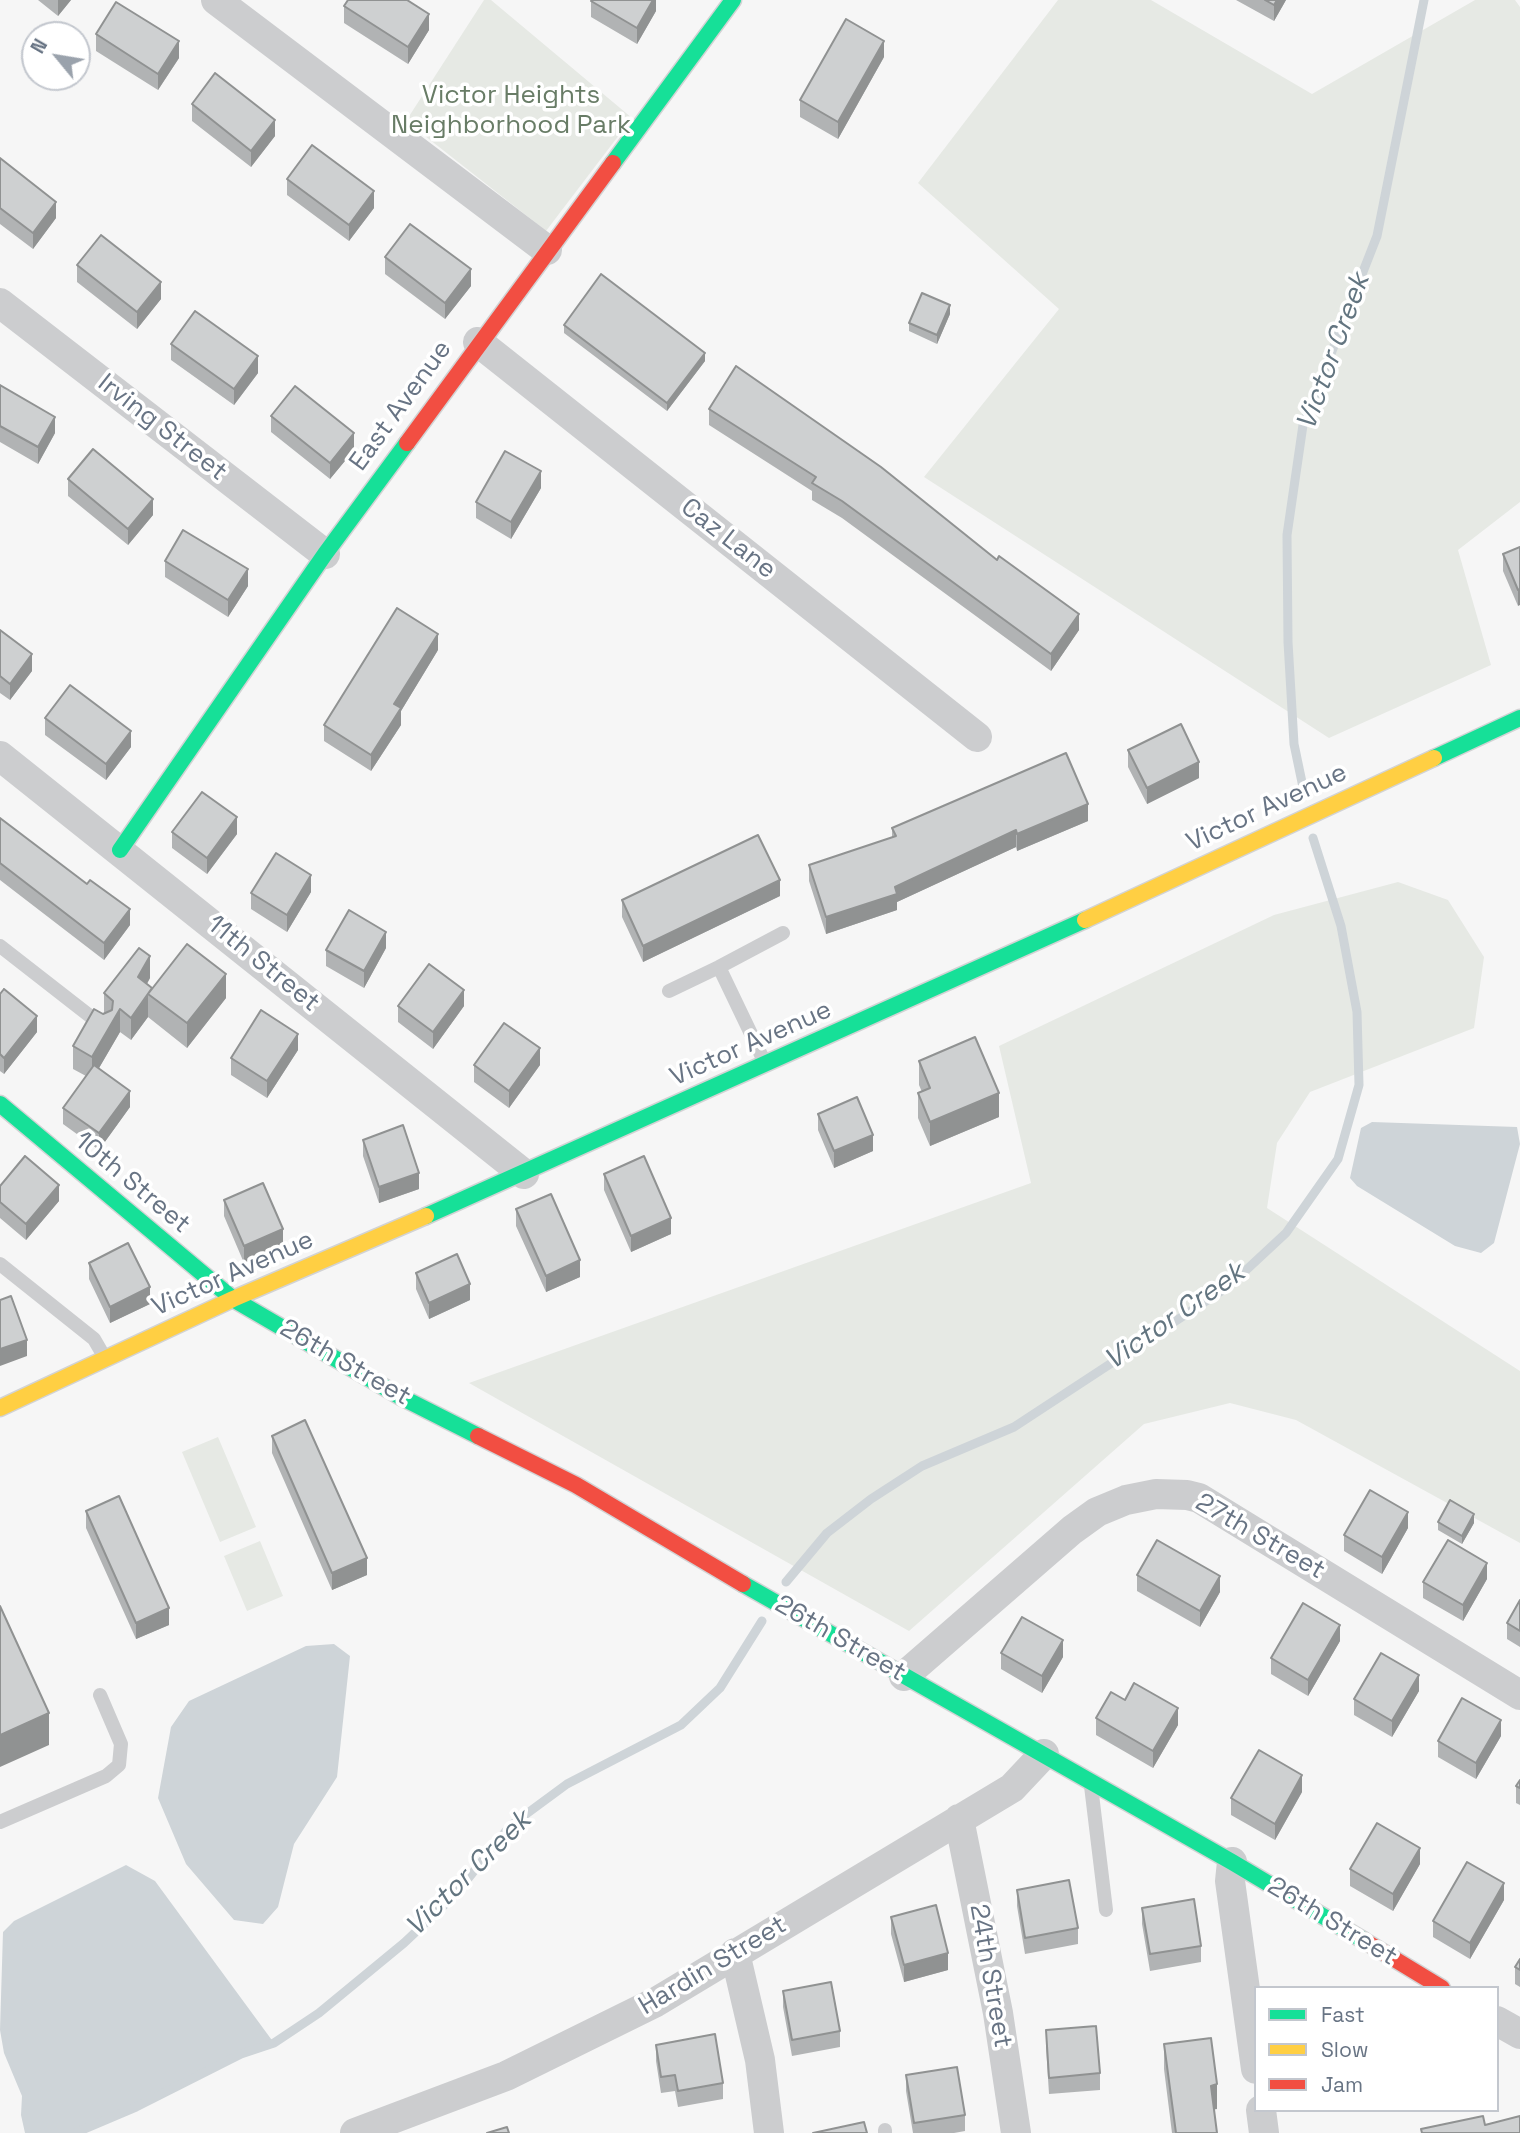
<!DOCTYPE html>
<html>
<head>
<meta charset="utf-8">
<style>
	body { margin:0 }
	#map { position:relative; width:1520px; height:2133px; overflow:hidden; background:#f6f6f6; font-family:"Space Grotesk",sans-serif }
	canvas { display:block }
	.legend { position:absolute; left:1254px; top:1986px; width:245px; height:126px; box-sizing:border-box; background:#fff; border:2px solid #c3c7ce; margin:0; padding:9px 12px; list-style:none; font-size:21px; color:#687484 }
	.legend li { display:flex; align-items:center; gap:14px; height:35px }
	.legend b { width:35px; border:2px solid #c3c7ce }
	.north { position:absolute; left:21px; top:21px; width:70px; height:70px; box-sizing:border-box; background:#fff; border:2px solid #c3c7ce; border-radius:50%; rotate:300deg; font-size:19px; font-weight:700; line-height:28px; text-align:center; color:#687484 }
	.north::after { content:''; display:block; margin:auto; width:24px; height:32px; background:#9aa2ac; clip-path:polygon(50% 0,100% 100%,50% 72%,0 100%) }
</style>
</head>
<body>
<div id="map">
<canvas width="1520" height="2133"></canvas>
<ul class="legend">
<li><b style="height:9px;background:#16e098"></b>Fast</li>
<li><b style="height:9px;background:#ffcf43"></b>Slow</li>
<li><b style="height:9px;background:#f24e42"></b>Jam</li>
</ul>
<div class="north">N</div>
</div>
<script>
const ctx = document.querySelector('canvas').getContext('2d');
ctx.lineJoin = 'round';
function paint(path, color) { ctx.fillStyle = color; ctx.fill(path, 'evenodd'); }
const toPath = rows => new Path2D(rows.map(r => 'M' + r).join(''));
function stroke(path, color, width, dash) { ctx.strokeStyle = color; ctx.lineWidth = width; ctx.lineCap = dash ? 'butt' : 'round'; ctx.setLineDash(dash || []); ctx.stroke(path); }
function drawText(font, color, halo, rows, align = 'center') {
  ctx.font = font + ' "Space Grotesk",sans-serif'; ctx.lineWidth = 7; ctx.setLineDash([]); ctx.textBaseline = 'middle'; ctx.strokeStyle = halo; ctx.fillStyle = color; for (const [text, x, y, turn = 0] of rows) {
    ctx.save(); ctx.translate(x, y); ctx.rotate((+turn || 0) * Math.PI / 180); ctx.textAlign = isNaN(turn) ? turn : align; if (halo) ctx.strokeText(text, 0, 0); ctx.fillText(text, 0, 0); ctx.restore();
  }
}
const green = toPath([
	[484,0,491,0,632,118,546,231,406,121],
	[1058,0,1151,0,1312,94,1475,0,1515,0,1520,7,1520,502,1458,550,1491,665,1329,738,924,477,1059,309,918,183],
	[1398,882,1448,900,1484,957,1474,1028,1310,1092,1277,1143,1267,1208,1520,1371,1520,1543,1296,1420,1230,1403,1144,1424,909,1631,469,1383,1031,1183,999,1046,1274,915],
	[218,1437,256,1527,220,1542,182,1452],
	[260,1541,283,1596,247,1611,224,1556]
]);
const water = toPath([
	[1372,1122,1517,1127,1520,1144,1494,1243,1481,1253,1455,1246,1357,1186,1350,1178,1361,1128],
	[334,1644,350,1656,337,1777,294,1844,278,1907,263,1924,234,1920,186,1864,158,1798,171,1727,189,1701,306,1646],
	[126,1865,155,1881,274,2043,241,2054,136,2107,75,2133,25,2133,21,2115,22,2096,4,2053,0,2030,3,1932,14,1921]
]);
const stream = toPath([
	[1304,792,1294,744,1288,642,1287,535,1303,425,1377,236,1424,0],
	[786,1582,827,1533,871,1499,922,1466,1014,1427,1229,1286,1286,1233,1338,1159,1359,1085,1357,1012,1341,926,1313,838],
	[75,2133,136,2107,241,2054,274,2043,319,2013,404,1943,455,1895,510,1826,567,1784,681,1725,720,1688,762,1621]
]);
const lane = toPath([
	[0,946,104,1027],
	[719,967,783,933],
	[669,991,719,967,765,1063],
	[0,1264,94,1339,105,1358],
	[1091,1786,1106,1910],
	[0,1822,106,1776,119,1765,121,1744,100,1695],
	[885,2130,885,2133]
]);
const street = toPath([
	[216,0,547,250],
	[0,303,325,554],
	[478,342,977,737],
	[0,756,524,1174],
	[904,1676,1072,1530,1097,1512,1126,1500,1156,1494,1187,1495,1199,1498,1520,1695],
	[959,1819,998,2013,1016,2133],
	[1232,1862,1230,1881,1256,2069],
	[735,1953,760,2060,769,2133],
	[1497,2021,1520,2034],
	[1261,2110,1264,2133],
	[355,2133,506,2076,656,2002,1012,1788,1044,1754]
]);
const fast = toPath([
	[613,163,733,0],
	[1434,758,1520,718],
	[120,850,325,554,407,443],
	[0,1104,233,1299,401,1397,478,1436],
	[426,1216,1085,920],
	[743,1584,1232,1862,1363,1940]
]);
const slow = toPath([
	[1085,920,1434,758],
	[0,1408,233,1299,426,1216]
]);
const jam = toPath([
	[407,443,613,163],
	[478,1436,576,1485,743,1584],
	[1363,1940,1442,1988]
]);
const wall = toPath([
	[38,0,71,0,58,16],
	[656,0,656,11,637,44,591,17,591,1],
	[1236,0,1286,0,1274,21],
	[344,6,429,30,408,64,344,23],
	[96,34,179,58,158,90,96,51],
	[884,57,838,139,800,117,800,100],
	[192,104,275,136,251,167,192,121],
	[0,158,56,218,33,249,0,224],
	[287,179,374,208,349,241,287,195],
	[385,257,471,286,445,319,385,274],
	[77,265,161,299,137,329,77,282],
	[950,314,937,344,909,331,909,323],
	[564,325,705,361,667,411,564,333],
	[171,344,258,373,234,405,171,360],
	[0,385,55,433,38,464,0,442],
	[709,409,997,560,1079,630,1051,671,842,518,812,500,812,491,709,425],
	[271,416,354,450,330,479,271,432],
	[68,479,153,515,128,545,68,496],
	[541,488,511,539,476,518,476,502],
	[1520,547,1518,606,1503,571,1503,554],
	[165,561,248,586,228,617,165,577],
	[0,630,32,671,10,700,0,693],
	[438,650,401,711,401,725,371,771,324,741,324,725],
	[45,718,131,747,106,780,45,735],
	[1128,750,1199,778,1147,804,1128,767],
	[0,818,130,925,104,960,0,880],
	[1088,821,1017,851,1016,847,897,902,897,910,826,934,809,881,809,865,892,837,892,828],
	[172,832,237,834,207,874,172,848],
	[311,892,287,932,251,909,251,893],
	[780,896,643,962,622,917,622,900],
	[386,948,364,988,326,966,326,950],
	[150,978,147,984,152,988,226,998,187,1048,148,1017,131,1040,120,1032,99,1068,130,1107,99,1150,63,1124,63,1108,86,1076,73,1069,73,1046,104,1014,104,993],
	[0,994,37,1032,4,1074,0,1071],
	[398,1006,464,1006,433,1049,398,1022],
	[298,1050,267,1098,231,1075,231,1058],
	[919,1061,999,1117,930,1146,918,1118,918,1093,922,1092,919,1085],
	[474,1065,540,1065,509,1108,474,1082],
	[818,1114,873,1151,834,1168,818,1130],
	[363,1140,419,1189,379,1203,363,1156],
	[604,1174,671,1234,631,1252,604,1190],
	[0,1186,59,1201,26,1240,0,1218],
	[224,1200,283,1246,244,1263,224,1216],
	[516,1209,580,1277,546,1292,516,1226],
	[89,1263,150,1304,110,1323,89,1279],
	[416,1273,470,1300,429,1319,416,1289],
	[272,1436,367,1575,332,1590,272,1453],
	[86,1511,169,1625,136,1639,86,1528],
	[1438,1522,1474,1523,1462,1544,1438,1530],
	[1408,1528,1382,1574,1344,1551,1344,1535],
	[1137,1575,1220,1592,1200,1627,1137,1591],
	[1487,1579,1463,1621,1423,1598,1423,1582],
	[1520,1600,1520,1647,1507,1639,1507,1623],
	[1340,1641,1308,1696,1271,1674,1271,1658],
	[1001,1653,1063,1657,1042,1693,1001,1669],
	[1419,1691,1392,1737,1354,1715,1354,1699],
	[1125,1700,1178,1725,1153,1768,1096,1735,1096,1718],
	[1501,1736,1476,1779,1438,1757,1438,1741],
	[1520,1780,1520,1805,1516,1803,1516,1786],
	[1302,1792,1275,1840,1231,1815,1231,1798],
	[1420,1864,1393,1911,1350,1886,1350,1869],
	[1017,1890,1078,1928,1078,1944,1025,1954,1017,1906],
	[1504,1900,1470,1959,1433,1937,1433,1921],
	[1142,1908,1201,1946,1201,1962,1150,1971,1142,1924],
	[891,1917,948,1970,904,1982,891,1934],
	[1520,1959,1520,1987,1515,1984,1515,1967],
	[783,1991,840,2031,840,2047,792,2056,783,2007],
	[1046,2030,1100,2073,1100,2090,1049,2094,1046,2046],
	[1164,2044,1217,2109,1214,2109,1217,2133,1172,2133,1164,2069],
	[656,2045,723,2083,723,2099,678,2107,675,2091,661,2093,656,2061],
	[906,2075,965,2115,965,2131,954,2133,913,2133,906,2091]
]);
const shadedWall = toPath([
	[58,0,71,0,58,16],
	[653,0,656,0,656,11,637,44,637,28],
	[1277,0,1286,0,1274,21,1274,5],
	[429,14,429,30,408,64,408,47],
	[179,41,179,58,158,90,158,74],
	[884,41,884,57,838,139,838,122],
	[275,120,275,136,251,167,251,151],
	[374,191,374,208,349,241,349,225],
	[56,202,56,218,33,249,33,233],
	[471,269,471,286,445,319,445,303],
	[161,282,161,299,137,329,137,312],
	[950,305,950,314,937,344,937,335],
	[705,353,705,361,667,411,667,403],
	[258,356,258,373,234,405,234,389],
	[55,417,55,433,38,464,38,447],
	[354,433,354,450,330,479,330,463],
	[541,471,541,488,511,539,511,522],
	[153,499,153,515,128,545,128,529],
	[248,569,248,586,228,617,228,600],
	[1520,589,1520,605,1518,606,1518,590],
	[1079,614,1079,630,1051,671,1051,654],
	[438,634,438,650,401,711,401,725,371,771,371,755,394,704],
	[32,654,32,671,10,700,10,684],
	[131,731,131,747,106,780,106,764],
	[1199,762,1199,778,1147,804,1147,788],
	[1088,804,1088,821,1017,851,1017,834],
	[237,817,237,834,207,874,207,858],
	[1016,830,1016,847,897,902,897,910,826,934,826,917,895,887],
	[311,875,311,892,287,932,287,915],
	[780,880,780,896,643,962,643,946],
	[130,909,130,925,104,960,104,943],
	[386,932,386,948,364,988,364,971],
	[150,956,150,978,138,999,138,977],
	[226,974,226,998,187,1048,187,1023],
	[464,990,464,1006,433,1049,433,1032],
	[148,995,148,1017,131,1040,131,1018],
	[120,1009,120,1032,92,1080,92,1057],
	[37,1016,37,1032,4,1074,4,1058],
	[298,1034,298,1050,267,1098,267,1081],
	[540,1048,540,1065,509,1108,509,1091],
	[130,1091,130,1107,99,1150,99,1133],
	[999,1093,999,1117,930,1146,930,1122],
	[873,1135,873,1151,834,1168,834,1151],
	[419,1173,419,1189,379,1203,379,1187],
	[59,1185,59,1201,26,1240,26,1224],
	[671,1218,671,1234,631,1252,631,1236],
	[283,1229,283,1246,244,1263,244,1246],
	[580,1260,580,1277,546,1292,546,1276],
	[470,1284,470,1300,429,1319,429,1303],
	[150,1287,150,1304,110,1323,110,1307],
	[27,1340,27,1356,0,1366,0,1349],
	[1408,1512,1408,1528,1382,1574,1382,1557],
	[1474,1514,1474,1523,1462,1544,1462,1536],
	[367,1558,367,1575,332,1590,332,1573],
	[1487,1563,1487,1579,1463,1621,1463,1605],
	[1220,1576,1220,1592,1200,1627,1200,1611],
	[169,1608,169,1625,136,1639,136,1623],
	[1340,1625,1340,1641,1308,1696,1308,1680],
	[1063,1640,1063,1657,1042,1693,1042,1676],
	[1419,1675,1419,1691,1392,1737,1392,1721],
	[1178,1708,1178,1725,1153,1768,1153,1751],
	[49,1713,49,1745,0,1767,0,1735],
	[1501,1720,1501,1736,1476,1779,1476,1763],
	[1302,1775,1302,1792,1275,1840,1275,1824],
	[1420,1848,1420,1864,1393,1911,1393,1894],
	[1504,1883,1504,1900,1470,1959,1470,1943],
	[948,1953,948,1970,904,1982,904,1965],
	[1217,2084,1217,2109,1211,2110,1211,2086]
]);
const building = toPath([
	[348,0,407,0,429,14,408,47,344,6,348,0],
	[592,0,653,0,637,28,591,1,592,0],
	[1265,0,1277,0,1274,5,1265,0],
	[116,2,179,41,158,74,96,34,116,2],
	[846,19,884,41,838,122,800,100,846,19],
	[215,73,275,120,251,151,192,104,215,73],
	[312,145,374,191,349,225,287,179,312,145],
	[0,158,56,202,33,233,0,208,0,158],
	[410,224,471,269,445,303,385,257,410,224],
	[101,235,161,282,137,312,77,265,101,235],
	[601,274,705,353,667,403,564,325,601,274],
	[922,293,950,305,937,335,909,323,922,293],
	[195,311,258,356,234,389,171,344,195,311],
	[736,366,881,467,997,560,999,556,1079,614,1051,654,842,501,812,483,816,477,709,409,736,366],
	[0,385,55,417,38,447,0,426,0,385],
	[295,386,354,433,330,463,271,416,295,386],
	[93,449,153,499,128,529,68,479,93,449],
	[505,451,541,471,511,522,476,502,505,451],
	[183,530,248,569,228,600,165,561,183,530],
	[1520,547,1520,589,1518,590,1503,554,1520,547],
	[397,608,438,634,394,704,401,708,371,755,324,725,397,608],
	[0,630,32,654,10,684,0,676,0,630],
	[70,685,131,731,106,764,45,718,70,685],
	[1181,724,1199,762,1147,788,1128,750,1181,724],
	[1066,753,1088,804,1017,834,1016,830,895,887,897,894,826,917,809,865,896,836,892,828,1066,753],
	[202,792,237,817,207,858,172,832,202,792],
	[0,818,87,884,90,880,130,909,104,943,0,863,0,818],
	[758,835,780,880,643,946,622,900,758,835],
	[276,853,311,875,287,915,251,893,276,853],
	[349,910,386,932,364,971,326,950,349,910],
	[187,944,226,974,187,1023,148,994,187,944],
	[139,948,150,956,138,977,152,988,131,1018,120,1009,92,1057,73,1046,94,1009,103,1014,112,1010,113,1001,104,993,139,948],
	[429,964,464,990,433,1032,398,1006,429,964],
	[4,989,37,1016,4,1058,0,1054,0,994,4,989],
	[261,1010,298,1034,267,1081,231,1058,261,1010],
	[504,1023,540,1048,509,1091,474,1065,504,1023],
	[975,1037,999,1093,930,1122,918,1093,930,1088,919,1061,975,1037],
	[94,1065,130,1091,99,1133,63,1108,94,1065],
	[857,1097,873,1135,834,1151,818,1114,857,1097],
	[403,1125,419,1173,379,1187,363,1140,403,1125],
	[25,1156,59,1185,26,1224,0,1202,0,1186,25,1156],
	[644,1156,671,1218,631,1236,604,1174,644,1156],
	[263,1183,283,1229,244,1246,224,1200,263,1183],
	[551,1194,580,1260,546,1276,516,1209,551,1194],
	[128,1243,150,1287,110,1307,89,1263,128,1243],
	[457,1254,470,1284,429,1303,416,1273,457,1254],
	[11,1296,27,1340,0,1349,0,1300,11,1296],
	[305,1420,367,1558,332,1573,272,1436,305,1420],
	[1370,1490,1408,1512,1382,1557,1344,1535,1370,1490],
	[119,1496,169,1608,136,1623,86,1511,119,1496],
	[1450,1500,1474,1514,1462,1536,1438,1522,1450,1500],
	[1157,1540,1220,1576,1200,1611,1137,1575,1157,1540],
	[1448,1540,1487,1563,1463,1605,1423,1582,1448,1540],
	[1520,1600,1520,1631,1507,1623,1520,1600],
	[1303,1603,1340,1625,1308,1680,1271,1658,1303,1603],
	[0,1606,49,1713,0,1735,0,1606],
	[1022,1617,1063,1640,1042,1676,1001,1653,1022,1617],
	[1381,1653,1419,1675,1392,1721,1354,1699,1381,1653],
	[1134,1683,1178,1708,1153,1751,1096,1718,1111,1692,1125,1700,1134,1683],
	[1462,1698,1501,1720,1476,1763,1438,1741,1462,1698],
	[1259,1750,1302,1775,1275,1824,1231,1798,1259,1750],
	[1520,1780,1520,1788,1516,1786,1520,1780],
	[1377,1823,1420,1848,1393,1894,1350,1869,1377,1823],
	[1467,1862,1504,1883,1470,1943,1433,1921,1467,1862],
	[1069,1880,1078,1928,1025,1938,1017,1890,1069,1880],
	[1194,1899,1201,1946,1150,1954,1142,1908,1194,1899],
	[936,1905,948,1953,904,1965,891,1917,936,1905],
	[1520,1959,1520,1970,1515,1967,1520,1959],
	[831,1982,840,2031,792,2040,783,1991,831,1982],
	[1096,2026,1100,2073,1049,2078,1046,2030,1096,2026],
	[715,2034,723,2083,678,2091,675,2075,661,2077,656,2045,715,2034],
	[1211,2038,1217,2084,1211,2086,1217,2133,1176,2133,1164,2044,1211,2038],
	[957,2067,965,2115,914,2123,906,2075,957,2067],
	[1483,2116,1485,2125,1520,2116,1520,2133,1422,2133,1421,2129,1483,2116],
	[864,2122,867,2133,813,2133,864,2122],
	[507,2127,509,2133,487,2133,507,2127]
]);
const parkNames = [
	["Victor Heights",511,96],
	["Neighborhood Park",511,126]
];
const streetNames = [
	["East Avenue",401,406,-54],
	["Irving Street",162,428,38],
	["Caz Lane",728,539,38],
	["Victor Avenue",1267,808,-25],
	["11th Street",263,964,39],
	["Victor Avenue",751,1044,-24],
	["10th Street",132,1183,40],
	["Victor Avenue",233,1274,-24],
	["26th Street",345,1363,30],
	["27th Street",1260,1537,30],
	["26th Street",840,1639,30],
	["26th Street",1332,1922,31],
	["Hardin Street",713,1966,-31],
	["24th Street",990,1976,80]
];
const waterNames = [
	["Victor Creek",1334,352,-70],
	["Victor Creek",1175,1317,-35],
	["Victor Creek",469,1874,-45]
];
paint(green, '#e6e9e4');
paint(water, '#ced4d8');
stroke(stream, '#ced4d8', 9);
stroke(fast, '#d2d3d4', 19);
stroke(slow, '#d2d3d4', 19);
stroke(jam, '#d2d3d4', 19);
stroke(lane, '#cccdcf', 14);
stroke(street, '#cccdcf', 30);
stroke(fast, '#16e098', 16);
stroke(slow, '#ffcf43', 16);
stroke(jam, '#f24e42', 16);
paint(wall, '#b1b3b4');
paint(shadedWall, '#909292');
paint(building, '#ced0d1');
stroke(building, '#909292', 2);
drawText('26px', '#687c66', '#fff', parkNames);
drawText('26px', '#687484', '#fff', streetNames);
drawText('italic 28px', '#637580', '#fff', waterNames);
</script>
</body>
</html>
